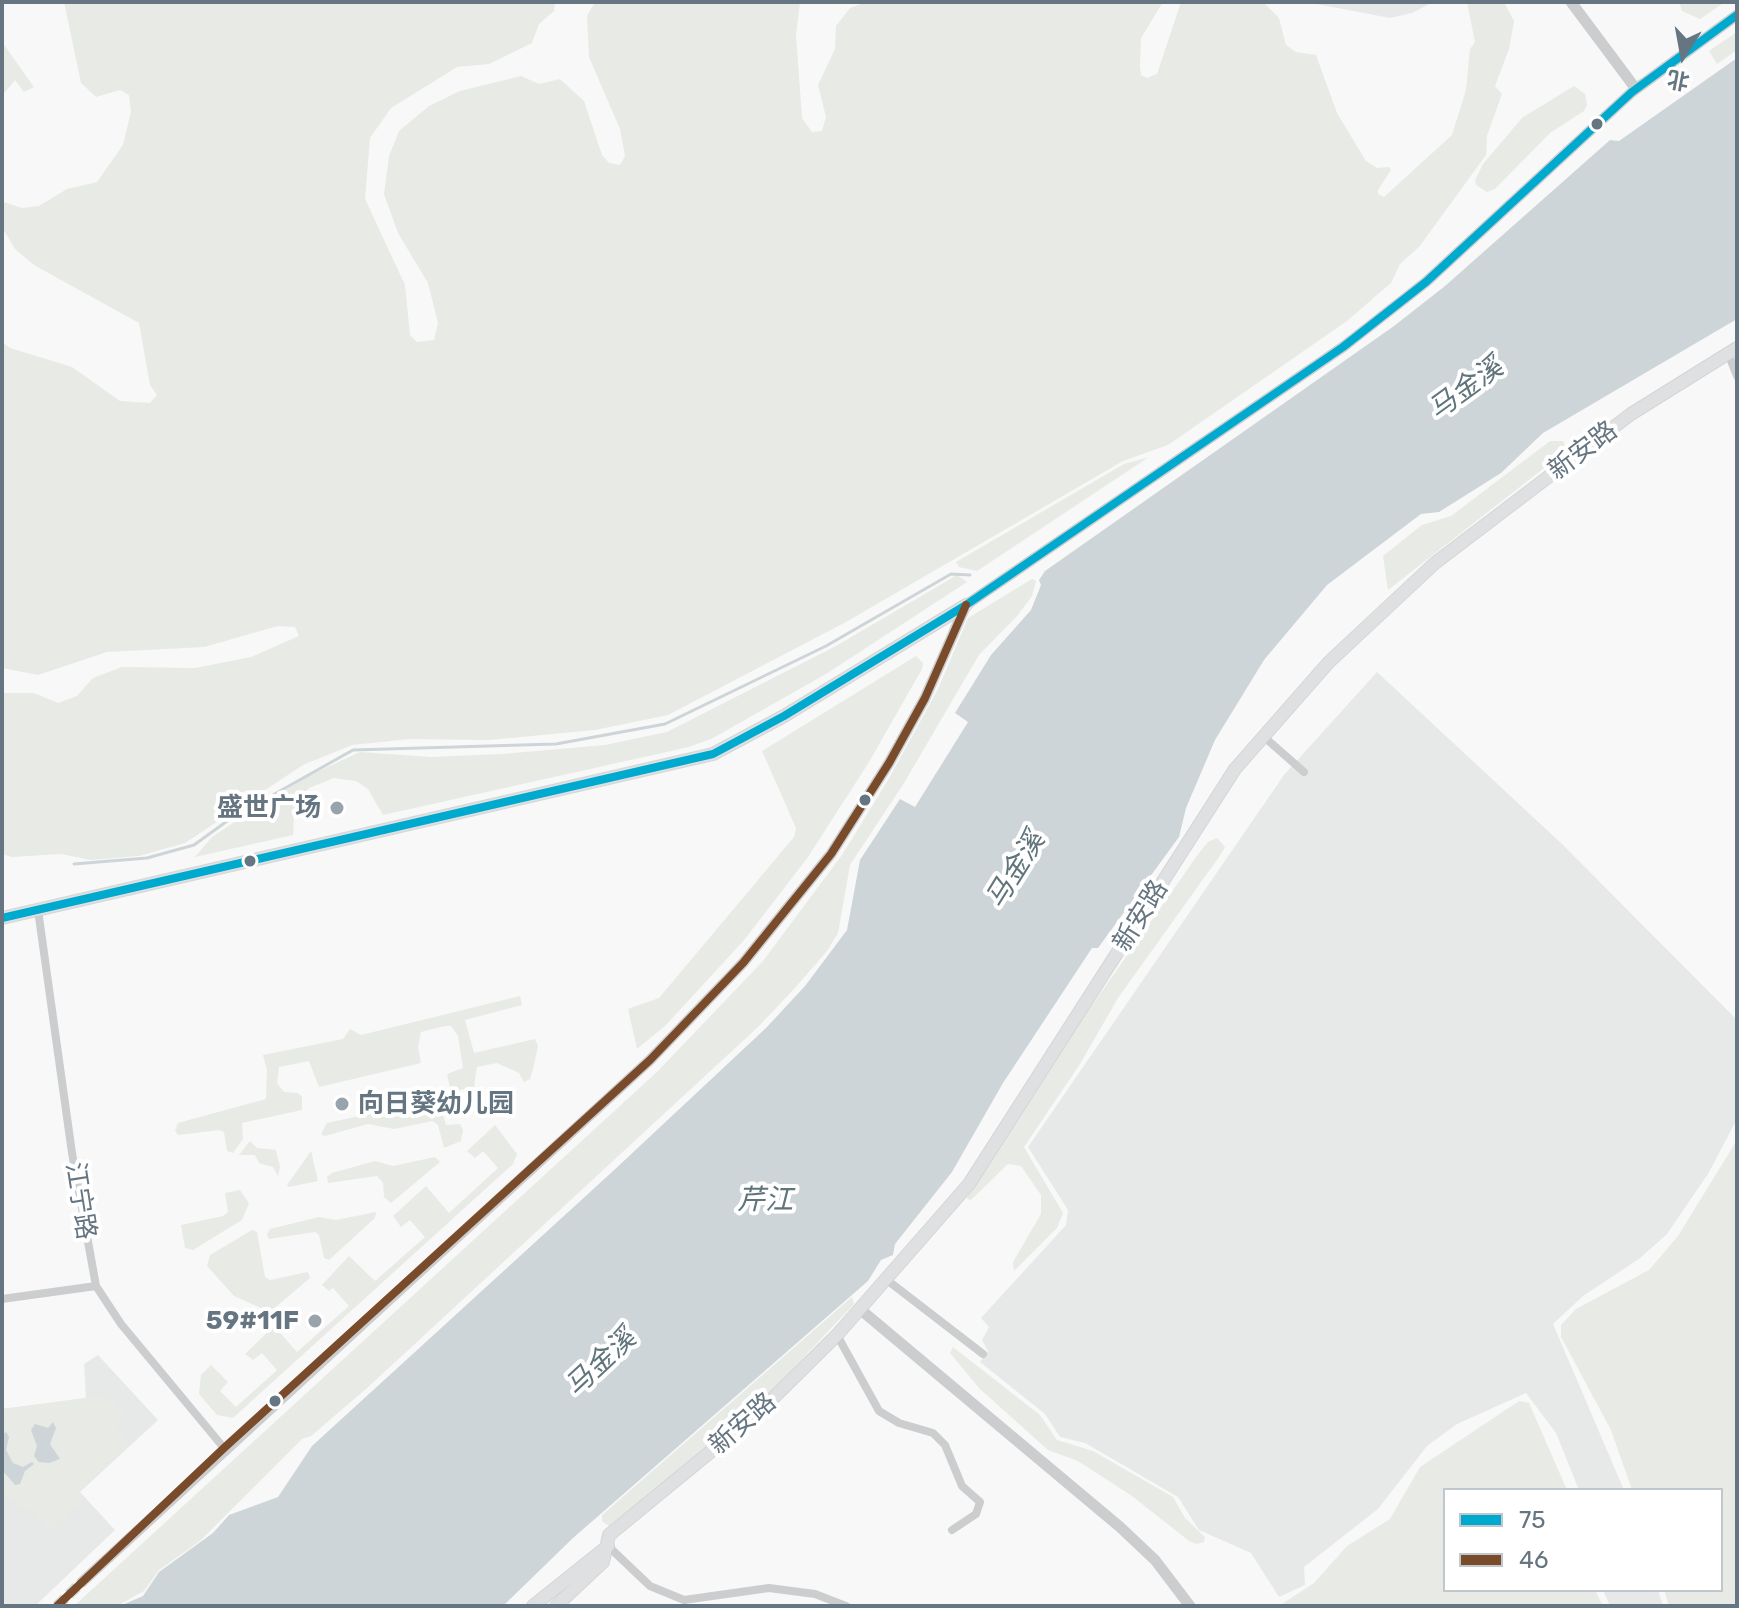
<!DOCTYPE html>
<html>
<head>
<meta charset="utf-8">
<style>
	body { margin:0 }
	#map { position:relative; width:1739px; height:1608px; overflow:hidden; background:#f8f8f8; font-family:Rubik,"Noto Sans SC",sans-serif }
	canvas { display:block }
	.frame { position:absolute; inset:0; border:4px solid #657581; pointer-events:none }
	.legend { position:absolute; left:1443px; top:1488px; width:280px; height:104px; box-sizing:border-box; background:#fff; border:2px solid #c1c8cd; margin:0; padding:10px 14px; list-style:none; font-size:24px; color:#657581 }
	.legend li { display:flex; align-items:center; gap:16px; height:40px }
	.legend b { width:40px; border:2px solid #c1c8cd }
	.north { position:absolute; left:1643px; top:16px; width:80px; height:80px; -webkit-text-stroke:6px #fff; paint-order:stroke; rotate:191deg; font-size:22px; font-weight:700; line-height:32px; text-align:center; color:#657581 }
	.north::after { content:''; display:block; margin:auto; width:28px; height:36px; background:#657581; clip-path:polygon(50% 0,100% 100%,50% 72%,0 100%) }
</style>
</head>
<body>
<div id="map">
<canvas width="1739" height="1608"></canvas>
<div class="frame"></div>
<ul class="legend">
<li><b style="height:10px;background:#00a9ce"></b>75</li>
<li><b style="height:10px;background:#7a4b2a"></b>46</li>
</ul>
<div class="north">北</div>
</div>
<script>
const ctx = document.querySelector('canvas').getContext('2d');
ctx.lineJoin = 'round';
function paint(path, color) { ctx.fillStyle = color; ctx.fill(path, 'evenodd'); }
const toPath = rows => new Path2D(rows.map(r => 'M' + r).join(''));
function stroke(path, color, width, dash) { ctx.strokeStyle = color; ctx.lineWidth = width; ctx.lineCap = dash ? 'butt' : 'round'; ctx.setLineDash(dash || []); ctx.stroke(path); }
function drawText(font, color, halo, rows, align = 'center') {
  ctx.font = font + ' Rubik,"Noto Sans SC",sans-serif'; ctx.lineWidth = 8; ctx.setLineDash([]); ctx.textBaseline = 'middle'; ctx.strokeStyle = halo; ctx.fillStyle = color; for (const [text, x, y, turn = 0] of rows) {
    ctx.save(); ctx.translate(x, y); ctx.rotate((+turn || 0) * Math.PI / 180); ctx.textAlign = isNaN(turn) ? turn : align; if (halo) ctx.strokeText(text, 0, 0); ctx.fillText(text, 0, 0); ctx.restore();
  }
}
const built = toPath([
	[1306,2,1433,2,1412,13,1390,18],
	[1377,672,1562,844,1737,1020,1737,1119,1708,1174,1667,1234,1639,1259,1583,1296,1553,1324,1624,1490,1579,1490,1556,1433,1526,1393,1457,1424,1427,1446,1378,1509,1304,1567,1305,1585,1279,1597,1251,1553,1199,1530,1178,1497,1085,1443,1060,1437,1045,1414,980,1362,988,1351,982,1340,989,1327,981,1318,1066,1225,1068,1210,1028,1147,1284,775],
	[98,1355,158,1420,80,1492,115,1530,35,1606,2,1606,2,1409,86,1399,84,1364],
	[1603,1590,1658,1590,1663,1606,1610,1606]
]);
const green = toPath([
	[64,2,555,2,554,11,539,24,532,43,489,64,457,67,391,108,370,138,365,199,405,285,410,335,417,342,434,340,438,323,428,283,398,233,384,194,389,156,399,131,429,106,460,91,521,76,539,84,560,79,584,101,602,155,609,163,620,165,625,156,620,129,589,57,587,16,595,2,800,2,796,35,802,118,812,132,822,131,826,117,818,85,835,49,836,26,850,8,866,2,1163,2,1141,38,1140,67,1141,75,1147,78,1157,74,1181,2,1263,2,1279,18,1286,45,1296,52,1316,55,1337,113,1366,161,1377,168,1389,167,1391,170,1378,190,1378,194,1384,197,1452,135,1466,90,1470,49,1475,42,1467,2,1504,2,1514,21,1509,49,1495,86,1502,94,1487,136,1486,155,1419,247,1400,264,1391,283,1347,321,1168,445,1123,461,846,622,668,715,595,730,489,740,409,739,352,745,303,765,185,843,139,856,91,860,61,854,12,857,2,854,2,693,34,693,58,703,77,696,93,678,122,667,195,668,251,657,299,636,295,627,278,626,204,647,107,652,38,675,2,668,2,342,10,348,72,367,120,401,150,403,157,395,150,385,139,323,34,265,15,249,2,227,4,202,22,208,39,206,67,189,97,182,123,145,131,112,129,95,120,90,96,97,81,83],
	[1679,2,1725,2,1700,19,1682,11],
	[1737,32,1737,50,1717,64,1709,51],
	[2,42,34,87,24,92,15,80,2,96],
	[1574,86,1585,94,1587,105,1584,111,1550,133,1495,189,1487,192,1476,185,1475,180,1483,164,1522,118],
	[1550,441,1563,441,1565,446,1557,458,1388,590,1383,556,1422,525,1451,516],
	[1149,457,977,571,959,567,956,562,1124,464],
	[957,575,967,582,826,674,713,738,689,747,383,815,368,789,356,781,334,778,309,788,295,802,293,835,195,857,212,837,236,821,308,776,360,752,431,757,502,754,605,745,667,732,836,646],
	[1032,579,1036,581,1032,596,1018,615,979,655,904,783,850,865,838,933,827,951,794,989,758,1027,366,1389,311,1436,302,1439,200,1541,159,1570,144,1591,117,1606,74,1606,658,1071,763,961,842,855,888,780,938,689,968,618],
	[916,656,923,663,922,669,869,762,808,857,745,939,666,1025,637,1049,628,1009,659,998,794,837,796,828,762,751],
	[1217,838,1225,847,1219,857,1118,998,1080,1064,1024,1147,1063,1213,1057,1228,1014,1271,1013,1262,1041,1214,1041,1195,1021,1166,1008,1164,971,1200,967,1199,968,1194,1069,1038,1199,853,1208,842],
	[520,996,522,1005,465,1020,474,1053,535,1039,538,1046,533,1069,530,1079,524,1082,519,1073,497,1063,477,1067,474,1087,451,1092,447,1074,463,1068,458,1036,451,1026,445,1026,421,1032,418,1047,421,1063,319,1087,309,1061,279,1067,277,1083,284,1092,298,1093,302,1097,302,1110,242,1123,243,1139,233,1153,227,1151,224,1132,219,1130,178,1135,175,1131,178,1123,266,1099,267,1070,263,1055,343,1039,350,1029,361,1035],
	[438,1099,446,1125,460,1124,463,1130,461,1141,444,1148,438,1125,432,1121,394,1129,368,1124,325,1136,321,1134,327,1123],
	[495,1125,517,1154,513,1164,233,1418,217,1415,199,1394,201,1375,211,1365,228,1382,220,1391,236,1407,277,1370,262,1353,253,1360,245,1354,274,1326,297,1352,349,1306,333,1288,329,1291,322,1285,349,1256,375,1281,425,1237,410,1220,401,1227,393,1216,426,1186,449,1213,498,1168,483,1151,475,1158,467,1151],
	[1737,1140,1737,1606,1669,1606,1664,1590,1721,1590,1721,1490,1632,1490,1611,1430,1561,1337,1561,1325,1576,1309,1649,1270,1678,1236],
	[250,1141,257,1148,276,1150,280,1167,278,1176,273,1167,259,1163,255,1155,239,1155],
	[311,1151,318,1181,289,1187,287,1185],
	[435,1157,440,1162,391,1203,384,1197,383,1183,377,1176,328,1183,327,1177,332,1173,375,1161,393,1166],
	[240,1190,249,1203,242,1220,193,1250,185,1248,181,1225,223,1216,228,1212,225,1193],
	[376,1212,375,1218,329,1260,324,1258,319,1235,315,1232,269,1239,267,1235,270,1229,319,1217,336,1220],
	[252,1230,257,1232,265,1277,270,1280,308,1272,310,1278,270,1312,234,1296,207,1266,210,1255],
	[852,1297,854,1304,749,1415,609,1526,602,1521,602,1515],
	[953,1347,1040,1415,1057,1440,1093,1451,1173,1497,1185,1518,1205,1537,1204,1542,1197,1544,1189,1541,1132,1496,1078,1461,1048,1450,980,1389,950,1353],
	[107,1395,124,1413,118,1429,130,1444,78,1492,85,1500,54,1528,47,1527,32,1511,21,1509,11,1499,2,1496,2,1409],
	[1519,1401,1529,1403,1567,1490,1445,1490,1445,1590,1595,1590,1603,1606,1279,1606,1314,1583,1347,1546,1390,1519,1420,1467]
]);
const water = toPath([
	[1737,58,1737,319,1543,433,1501,473,1439,512,1421,514,1327,585,1264,660,1215,740,1186,808,1179,837,1098,948,1092,948,1003,1083,952,1172,895,1244,893,1255,881,1260,868,1281,573,1538,503,1606,120,1606,143,1596,159,1572,213,1533,229,1515,278,1497,312,1446,612,1172,766,1028,805,986,847,930,860,860,900,799,915,807,968,722,955,713,991,655,1031,610,1041,585,1039,580,1045,571,1394,326,1445,286,1610,140,1619,141],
	[53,1422,56,1428,50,1444,60,1459,49,1463,39,1462,34,1456,37,1446,31,1430,35,1424,48,1428],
	[6,1432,9,1437,6,1450,13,1463,23,1467,32,1462,34,1464,25,1471,20,1484,15,1485,2,1470,2,1435]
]);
const stream = toPath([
	[74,864,147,858,194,845,230,819,353,750,556,744,665,724,826,646,951,574,970,575]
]);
const tertiaryTunnel = toPath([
	[57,1606,82,1582]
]);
const minor = toPath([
	[1728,353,1737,376],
	[1263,736,1304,772],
	[38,910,72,1153,96,1286,121,1324,224,1448],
	[887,1280,983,1354],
	[2,1299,96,1286],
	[837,1335,879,1411,899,1423,933,1433,945,1445,962,1486,980,1502,976,1514,952,1530],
	[608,1546,650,1586,684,1600,769,1588,815,1594,846,1606]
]);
const tertiary = toPath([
	[1571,2,1636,89],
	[861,1310,1120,1527,1155,1560,1190,1606],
	[82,1582,650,1060,743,963,831,854,889,763,925,698,966,605,1343,347,1426,282,1632,92,1737,15]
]);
const secondary = toPath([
	[2,918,713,754,784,716,966,605],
	[533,1606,608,1546],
	[556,1606,603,1562,609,1535,759,1412,837,1335,969,1184,1235,769,1329,662,1435,563,1631,414,1737,348]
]);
const bus1 = toPath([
	[2,918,713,754,784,716,966,605,1343,347,1426,282,1632,92,1737,15]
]);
const bus2 = toPath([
	[57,1606,224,1448,650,1060,743,963,831,854,889,763,925,698,966,605]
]);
const markers = [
	[1597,124,7,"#657581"],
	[865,800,7,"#657581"],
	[337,808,8,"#98a3ab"],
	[250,861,7,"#657581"],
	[342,1104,8,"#98a3ab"],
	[315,1321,8,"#98a3ab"],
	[275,1401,7,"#657581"]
];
const streetNames = [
	["新安路",1583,451,-37],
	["新安路",1141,916,-58],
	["江宁路",80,1201,81],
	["新安路",743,1424,-41]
];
const poiNames = [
	["盛世广场",321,808],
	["向日葵幼儿园",358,1104,"left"],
	["59#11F",299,1321]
];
const waterNames = [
	["马金溪",1466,389,-36],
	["马金溪",1016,870,-58],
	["芹江",765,1201],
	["马金溪",601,1363,-43]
];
paint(built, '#e7e8e8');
paint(green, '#e7eae5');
paint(water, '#cdd5d8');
stroke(stream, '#cdd5d8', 3);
stroke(tertiaryTunnel, '#d3d7da', 11, [11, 5.5]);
stroke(secondary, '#d4d5d6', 14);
stroke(minor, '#cbcdce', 8);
stroke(tertiary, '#cbcdce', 11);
stroke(secondary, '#dfe0e1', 12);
stroke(bus1, '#00a9ce', 8);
stroke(bus2, '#7a4b2a', 8);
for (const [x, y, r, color] of markers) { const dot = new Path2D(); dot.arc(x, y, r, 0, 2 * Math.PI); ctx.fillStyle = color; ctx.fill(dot); stroke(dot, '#fff', 3); }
drawText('26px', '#657581', '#fff', streetNames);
drawText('bold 26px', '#657581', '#fff', poiNames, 'right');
drawText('italic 28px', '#60747b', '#fff', waterNames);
</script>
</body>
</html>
